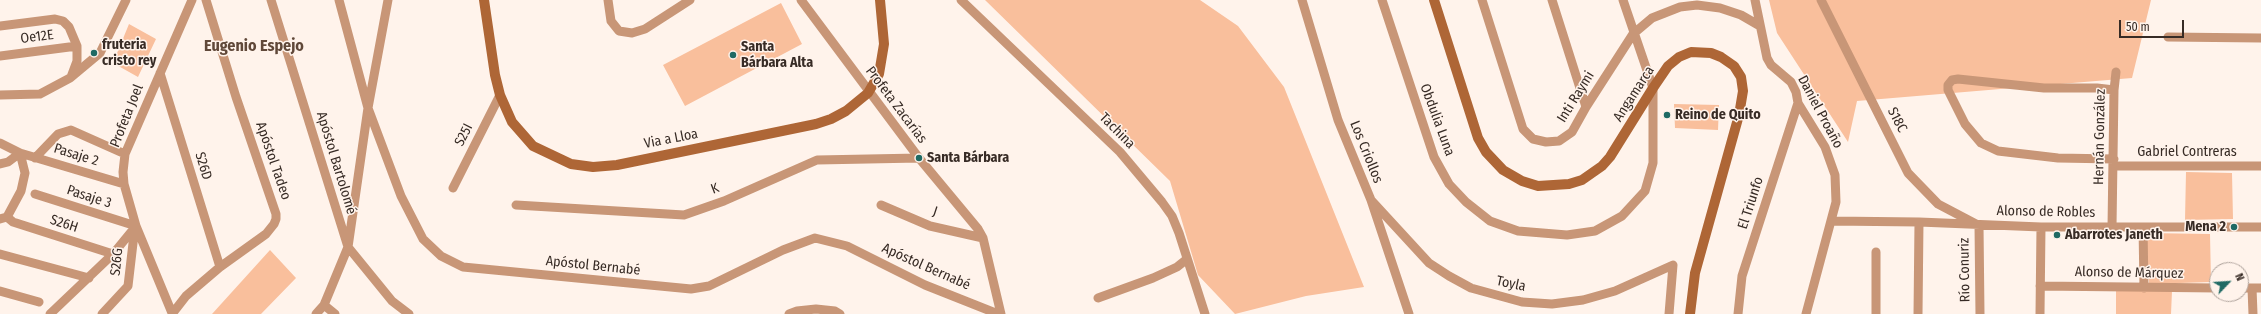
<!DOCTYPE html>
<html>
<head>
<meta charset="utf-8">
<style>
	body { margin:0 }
	#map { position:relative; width:2261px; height:314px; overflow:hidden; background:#fff3eb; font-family:"Fira Sans Condensed",sans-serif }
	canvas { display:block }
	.north { position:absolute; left:2209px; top:262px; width:40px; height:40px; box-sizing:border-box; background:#fff3eb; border:1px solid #afa39c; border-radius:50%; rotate:65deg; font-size:11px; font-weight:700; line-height:16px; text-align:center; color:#372b25 }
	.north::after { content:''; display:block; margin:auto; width:14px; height:18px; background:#1f6a64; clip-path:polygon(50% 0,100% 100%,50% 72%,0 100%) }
	.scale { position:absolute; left:2119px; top:20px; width:65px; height:18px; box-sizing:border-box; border:2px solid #372b25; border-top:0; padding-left:5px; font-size:12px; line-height:14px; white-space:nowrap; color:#372b25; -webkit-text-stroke:3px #fff3eb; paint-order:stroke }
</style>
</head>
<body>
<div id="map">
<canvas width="2261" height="314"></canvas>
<div class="north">N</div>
<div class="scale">50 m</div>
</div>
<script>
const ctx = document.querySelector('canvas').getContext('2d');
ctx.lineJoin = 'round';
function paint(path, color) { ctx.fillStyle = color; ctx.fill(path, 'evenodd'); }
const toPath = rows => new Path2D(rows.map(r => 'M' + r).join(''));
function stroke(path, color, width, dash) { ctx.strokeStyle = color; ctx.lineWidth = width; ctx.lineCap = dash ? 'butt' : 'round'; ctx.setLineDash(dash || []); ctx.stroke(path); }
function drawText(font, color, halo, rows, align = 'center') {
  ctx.font = font + ' "Fira Sans Condensed",sans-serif'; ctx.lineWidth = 3; ctx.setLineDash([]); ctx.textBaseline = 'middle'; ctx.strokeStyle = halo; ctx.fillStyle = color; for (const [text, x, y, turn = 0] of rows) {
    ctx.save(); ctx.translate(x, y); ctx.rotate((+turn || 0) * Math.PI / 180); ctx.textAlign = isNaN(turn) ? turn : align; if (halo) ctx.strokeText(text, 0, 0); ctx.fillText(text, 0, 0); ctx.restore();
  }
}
const green = toPath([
	[985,0,1200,0,1238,26,1284,87,1364,287,1306,296,1235,314,1198,275,1170,181],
	[1769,0,2151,0,2132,78,1857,101,1848,142,1777,33],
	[781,3,802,44,685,106,663,65],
	[129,24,156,39,138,77,113,63],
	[1674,104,1719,105,1718,130,1675,128],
	[2186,172,2232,173,2233,219,2185,220],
	[2146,233,2210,234,2211,282,2149,284],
	[270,250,296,278,261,314,212,314],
	[2116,291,2172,291,2171,314,2116,314]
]);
const street = toPath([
	[271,0,348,247,392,301,409,314],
	[339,0,368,108,401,196,423,239,441,256,463,267,691,289,709,286,783,250,815,238,847,246,925,285,998,314],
	[608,0,611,21,619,31,632,33,645,29,690,0],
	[801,0,919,158,978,229,983,238,1001,314],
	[961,0,1120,152,1162,202,1172,216,1179,233,1205,314],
	[1302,0,1338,120,1371,200,1409,314],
	[1382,0,1434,157,1449,184,1466,202,1490,221,1518,231,1567,235,1595,231,1622,216,1645,191,1653,163,1653,88,1623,0],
	[1482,0,1523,129,1533,139,1546,142,1559,141,1572,132,1586,107,1633,34,1652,18,1680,7,1697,5,1720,8,1741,15,1760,26],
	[1552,0,1586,107],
	[1755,0,1767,58,1771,65,1791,82,1796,92,1798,103,1825,147,1835,175,1836,202,1806,314],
	[1821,0,1908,173,1938,204,1976,224],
	[0,26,55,19,63,21,69,27,77,46,77,61,71,77],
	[2168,37,2261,38],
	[0,56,77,46],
	[160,73,220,267],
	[0,95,40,94,70,78,100,53,126,0],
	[0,143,20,153,124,184],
	[35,158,58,134,71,130,125,154],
	[2114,159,2058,158,1998,151,1981,143,1965,124,1948,90,1948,85,1952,80,1958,79,2044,88,2097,88,2114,90],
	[0,164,8,162,20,153],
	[2113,166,2261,166],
	[453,188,500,95],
	[35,194,136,226],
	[1371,200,1429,263,1449,276,1471,288,1522,302,1552,304,1583,300,1615,291,1673,265,1669,314],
	[516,205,684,215,724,201,817,160,919,158],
	[881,205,930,226,983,238],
	[7,217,13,222,113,254],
	[0,219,7,217,21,191,25,173,20,153],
	[1832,221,1919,222,2041,227,2261,227],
	[1979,225,1980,314],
	[2112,227,2114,90,2116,72],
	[2143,227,2144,288],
	[1876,252,1876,314],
	[0,254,89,278],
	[2040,286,2217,288],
	[2241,288,2261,288],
	[2252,288,2253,314],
	[0,291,39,302],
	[1098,298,1153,278,1177,267,1187,259],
	[324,305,335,314],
	[172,313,136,226,124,184,123,172,125,154,192,0],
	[50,314,113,254,136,226],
	[102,314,128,286,135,226],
	[172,314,186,296,220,267,266,234,274,224,276,219,276,214,236,97,206,0],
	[316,314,324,305,348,247,368,108,388,0],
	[789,314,797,311,816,309,835,311,840,314],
	[1738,314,1742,276,1798,103],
	[1918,314,1919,222],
	[2040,314,2041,227]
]);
const secondary = toPath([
	[484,0,495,75,500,95,512,122,533,146,571,164,593,167,617,165,816,124,831,119,846,111,868,93,879,74,884,44,880,0],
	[1434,0,1478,138,1486,152,1503,170,1522,181,1538,186,1569,184,1582,180,1602,166,1610,157,1653,88,1668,66,1679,57,1691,52,1711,53,1721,57,1734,66,1741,77,1743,91,1739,115,1695,273,1690,314]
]);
const markers = [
	[94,53,4,"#1f6a64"],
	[733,55,4,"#1f6a64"],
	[1667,115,4,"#1f6a64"],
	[919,158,4,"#1f6a64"],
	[2234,227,4,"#1f6a64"],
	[2057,235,4,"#1f6a64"]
];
const streetNames = [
	["Oe12E",37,37,-7],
	["Angamarca",1634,94,-57],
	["Inti Raymi",1576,97,-58],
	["Profeta Zacarías",896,105,53],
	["Daniel Proaño",1820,112,62],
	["Profeta Joel",127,116,-68],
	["Obdulia Luna",1437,120,70],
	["S18C",1897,120,63],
	["Tachina",1117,131,45],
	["S25I",464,135,-63],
	["Hernán González",2100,137,-89],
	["Via a Lloa",671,139,-11],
	["Los Criollos",1366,152,68],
	["Gabriel Contreras",2187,152],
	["Pasaje 2",76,155,17],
	["Apóstol Tadeo",273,161,71],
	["Apóstol Bartolomé",336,163,73],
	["S26D",203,166,73],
	["K",715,189,-21],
	["Pasaje 3",89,197,18],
	["El Triunfo",1751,203,-72],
	["J",935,212,18],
	["Alonso de Robles",2046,212,1],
	["S26H",64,224,18],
	["S26G",117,262,-84],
	["Apóstol Bernabé",593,266,6],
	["Apóstol Bernabé",926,267,24],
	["Río Conuriz",1965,270,-91],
	["Alonso de Márquez",2129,273,1],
	["Toyla",1511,284,12]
];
const poiNames = [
	["fruteria",102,45],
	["cristo rey",102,61],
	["Santa",741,47],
	["Bárbara Alta",741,63],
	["Reino de Quito",1675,115],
	["Santa Bárbara",927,158],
	["Mena 2",2226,227,"right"],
	["Abarrotes Janeth",2065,235]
];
const quarterNames = [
	["Eugenio Espejo",254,47]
];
paint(green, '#f9bf9c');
stroke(street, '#c89677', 9);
stroke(secondary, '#ae6636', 10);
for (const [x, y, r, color] of markers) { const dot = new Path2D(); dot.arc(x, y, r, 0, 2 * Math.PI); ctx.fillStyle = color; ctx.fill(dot); stroke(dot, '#fff3eb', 1.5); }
drawText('14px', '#372b25', '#fff3eb', streetNames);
drawText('bold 14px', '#372b25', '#fff3eb', poiNames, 'left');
drawText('bold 16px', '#604839', '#fff3eb', quarterNames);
</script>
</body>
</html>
